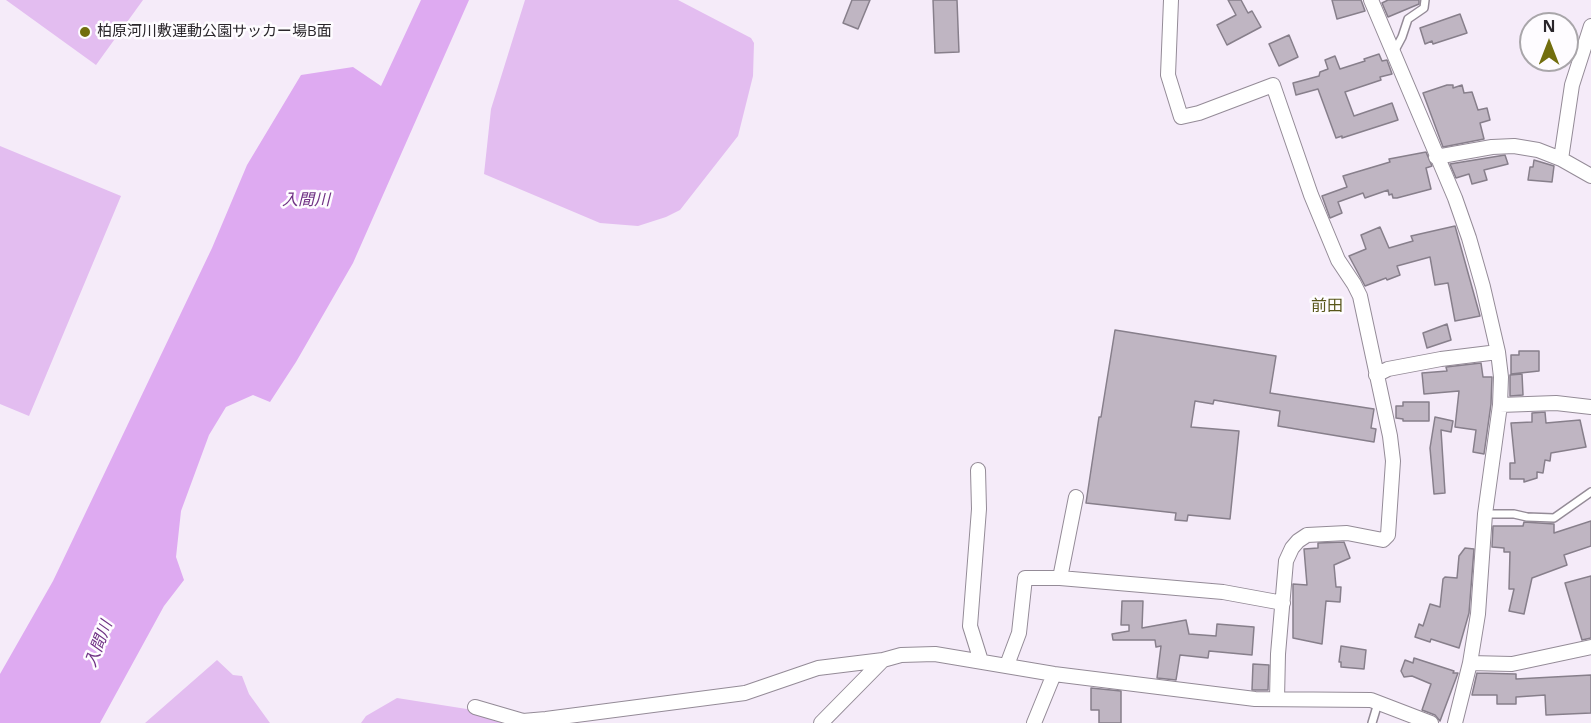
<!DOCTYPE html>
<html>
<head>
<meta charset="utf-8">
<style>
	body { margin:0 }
	#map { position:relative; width:1591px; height:723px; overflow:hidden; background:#f5ebf9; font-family:"Open Sans",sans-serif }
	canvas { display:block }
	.north { position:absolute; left:1519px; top:12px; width:60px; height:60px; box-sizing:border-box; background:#fefcff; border:2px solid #a9a6aa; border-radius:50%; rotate:0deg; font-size:16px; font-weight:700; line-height:24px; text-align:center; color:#2a262b }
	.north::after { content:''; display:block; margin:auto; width:21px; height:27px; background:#726e0e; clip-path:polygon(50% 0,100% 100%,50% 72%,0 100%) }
</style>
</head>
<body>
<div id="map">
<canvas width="1591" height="723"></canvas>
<div class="north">N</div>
</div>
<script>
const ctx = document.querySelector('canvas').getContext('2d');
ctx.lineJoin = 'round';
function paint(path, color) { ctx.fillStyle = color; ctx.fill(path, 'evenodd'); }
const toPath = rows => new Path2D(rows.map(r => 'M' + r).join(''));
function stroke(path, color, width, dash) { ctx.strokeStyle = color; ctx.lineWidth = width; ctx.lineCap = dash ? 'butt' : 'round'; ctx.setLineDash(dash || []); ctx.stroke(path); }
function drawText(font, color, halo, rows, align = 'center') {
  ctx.font = font + ' "Open Sans","Noto Sans JP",sans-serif'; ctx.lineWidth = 5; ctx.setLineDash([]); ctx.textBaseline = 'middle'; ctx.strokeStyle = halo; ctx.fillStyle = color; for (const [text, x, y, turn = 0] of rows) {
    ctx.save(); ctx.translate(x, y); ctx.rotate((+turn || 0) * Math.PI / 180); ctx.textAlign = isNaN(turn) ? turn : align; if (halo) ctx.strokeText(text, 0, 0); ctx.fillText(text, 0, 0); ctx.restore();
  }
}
const green = toPath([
	[6,0,143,0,96,65],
	[525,0,678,0,751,38,754,43,753,76,738,136,680,210,666,217,638,226,600,223,484,174,491,109],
	[0,146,121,196,29,416,0,404],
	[217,660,233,675,242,676,249,694,270,723,145,723],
	[397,698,473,710,505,723,361,723,366,716]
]);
const water = toPath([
	[421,0,469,0,353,263,296,362,270,402,253,395,226,407,209,435,181,511,176,557,184,580,164,606,100,723,0,723,0,674,53,581,212,248,247,165,301,75,353,67,381,86]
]);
const building = toPath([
	[852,0,870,0,858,29,843,23,852,0],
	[933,0,957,0,959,52,935,53,933,0],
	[1228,0,1241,0,1248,13,1252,11,1261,27,1227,45,1217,25,1236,15,1228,0],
	[1332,0,1361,0,1365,11,1337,19,1332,0],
	[1388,0,1419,0,1419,4,1388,17,1382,3,1388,0],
	[1460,14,1467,33,1433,44,1432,41,1425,44,1420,28,1460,14],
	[1289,35,1298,57,1279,66,1269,44,1289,35],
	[1379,54,1382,61,1387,60,1392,74,1380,77,1381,80,1345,92,1354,116,1392,103,1398,120,1342,138,1342,136,1336,138,1318,89,1296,95,1293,83,1319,76,1320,72,1328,69,1325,60,1335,56,1340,69,1365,61,1364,59,1379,54],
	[1447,85,1453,85,1453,88,1462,85,1464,93,1472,92,1478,110,1487,108,1490,120,1480,123,1484,139,1443,147,1423,93,1447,85],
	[1426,152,1432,166,1426,168,1431,189,1397,198,1393,198,1392,194,1389,195,1388,190,1365,198,1363,193,1338,202,1342,213,1330,218,1322,196,1347,187,1343,176,1390,162,1389,159,1426,152],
	[1505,155,1508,164,1484,170,1487,180,1472,184,1469,174,1456,178,1450,164,1505,155],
	[1534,160,1554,166,1552,182,1528,180,1530,167,1533,167,1534,160],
	[1455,226,1480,316,1455,321,1448,283,1435,285,1430,257,1397,266,1400,275,1387,280,1386,278,1365,286,1349,256,1366,249,1361,235,1380,227,1389,248,1413,241,1411,236,1455,226],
	[1447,324,1451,340,1427,348,1423,333,1447,324],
	[1115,330,1276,356,1270,393,1374,409,1371,428,1376,429,1374,442,1278,426,1280,411,1214,400,1213,404,1195,401,1191,427,1239,431,1230,519,1188,515,1187,521,1175,520,1176,513,1086,503,1099,417,1101,417,1115,330],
	[1519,351,1539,351,1539,371,1511,374,1511,355,1519,355,1519,351],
	[1481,363,1483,377,1492,377,1491,404,1484,454,1473,452,1476,430,1455,427,1459,391,1424,394,1422,373,1447,371,1446,367,1481,363],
	[1522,374,1523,395,1510,396,1510,375,1522,374],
	[1403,402,1429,402,1429,421,1403,421,1403,419,1396,418,1396,406,1403,406,1403,402],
	[1545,412,1546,423,1580,420,1586,447,1551,453,1550,461,1545,460,1543,473,1537,472,1537,478,1524,482,1524,479,1510,479,1510,463,1515,463,1511,423,1532,422,1532,413,1545,412],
	[1435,417,1453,421,1451,432,1441,430,1445,493,1434,494,1430,448,1435,417],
	[1591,521,1591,546,1564,555,1567,565,1532,578,1524,614,1509,611,1514,589,1509,589,1510,552,1504,552,1504,548,1492,547,1493,526,1523,526,1524,522,1554,524,1554,533,1591,521],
	[1344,542,1350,558,1334,565,1336,587,1341,587,1340,602,1326,601,1322,644,1293,638,1293,584,1307,585,1304,549,1318,548,1318,543,1344,542],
	[1465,548,1474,549,1469,613,1459,648,1431,639,1430,642,1415,637,1419,624,1423,626,1430,604,1440,607,1443,579,1445,577,1457,578,1459,556,1465,548],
	[1591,576,1591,638,1582,640,1565,583,1591,576],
	[1122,601,1143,601,1142,628,1186,620,1189,634,1216,636,1217,624,1254,627,1252,655,1209,651,1208,658,1180,655,1176,680,1157,678,1161,646,1156,647,1155,640,1113,640,1112,634,1129,631,1129,625,1121,625,1122,601],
	[1341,646,1366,650,1364,669,1341,667,1341,662,1339,662,1341,646],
	[1414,658,1454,671,1453,673,1458,673,1440,721,1435,715,1422,710,1431,684,1412,676,1404,677,1401,671,1405,660,1413,663,1414,658],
	[1253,664,1269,665,1268,690,1252,690,1253,664],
	[1477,673,1516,674,1516,679,1591,675,1591,713,1546,715,1545,695,1516,697,1516,704,1497,704,1497,695,1472,695,1477,673],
	[1091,688,1121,691,1121,723,1099,723,1099,710,1091,710,1091,688]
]);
const service = toPath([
	[1394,52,1402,37,1408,19,1424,8,1425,0],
	[1485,514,1514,514,1527,517,1554,518,1591,492],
	[1372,723,1378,703]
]);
const minor = toPath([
	[1171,0,1168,75,1181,117,1199,113,1273,85,1311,195,1338,260,1354,284,1360,296,1390,436,1393,461,1388,535,1383,540,1347,533,1307,535,1298,541,1292,548,1286,561,1278,654,1277,699],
	[1371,0,1455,198,1469,238,1483,287,1498,352,1501,377,1500,405,1485,514,1478,614,1470,663,1455,723],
	[1436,157,1492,147,1514,146,1538,150,1561,159,1591,176],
	[1561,159,1572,85,1591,26],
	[1376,375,1388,369,1441,359,1498,352],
	[1500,405,1556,403,1591,407],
	[978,470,979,509,970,626,981,661],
	[1060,578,1076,497],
	[1470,663,1512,664,1591,647],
	[1007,665,1019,633,1025,578,1060,578,1223,592,1283,603],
	[475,707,523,721,546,719,745,693,818,668,883,660,901,655,935,654,1054,674,1255,699,1371,700,1431,723],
	[821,723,883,660],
	[1034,723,1054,674]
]);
const markers = [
	[85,32,6,"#726e0e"]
];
const poiNames = [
	["柏原河川敷運動公園サッカー場B面",97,32]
];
const waterNames = [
	["入間川",306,200],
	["入間川",99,644,-69]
];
const neighbourhoodNames = [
	["前田",1327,306]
];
paint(green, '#e3bdf0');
paint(water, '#deaaf1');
paint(building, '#bfb5c2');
stroke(building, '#877f8b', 1.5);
stroke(service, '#948b97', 10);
stroke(minor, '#948b97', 16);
stroke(service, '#fff', 7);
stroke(minor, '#fff', 14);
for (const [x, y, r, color] of markers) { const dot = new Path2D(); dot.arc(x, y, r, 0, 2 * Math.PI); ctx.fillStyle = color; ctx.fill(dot); stroke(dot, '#fefcff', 2); }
drawText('15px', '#2a262b', '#fefcff', poiNames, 'left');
drawText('italic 16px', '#6f3184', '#fefcff', waterNames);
drawText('16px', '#58561a', '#fefcff', neighbourhoodNames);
</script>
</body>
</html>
